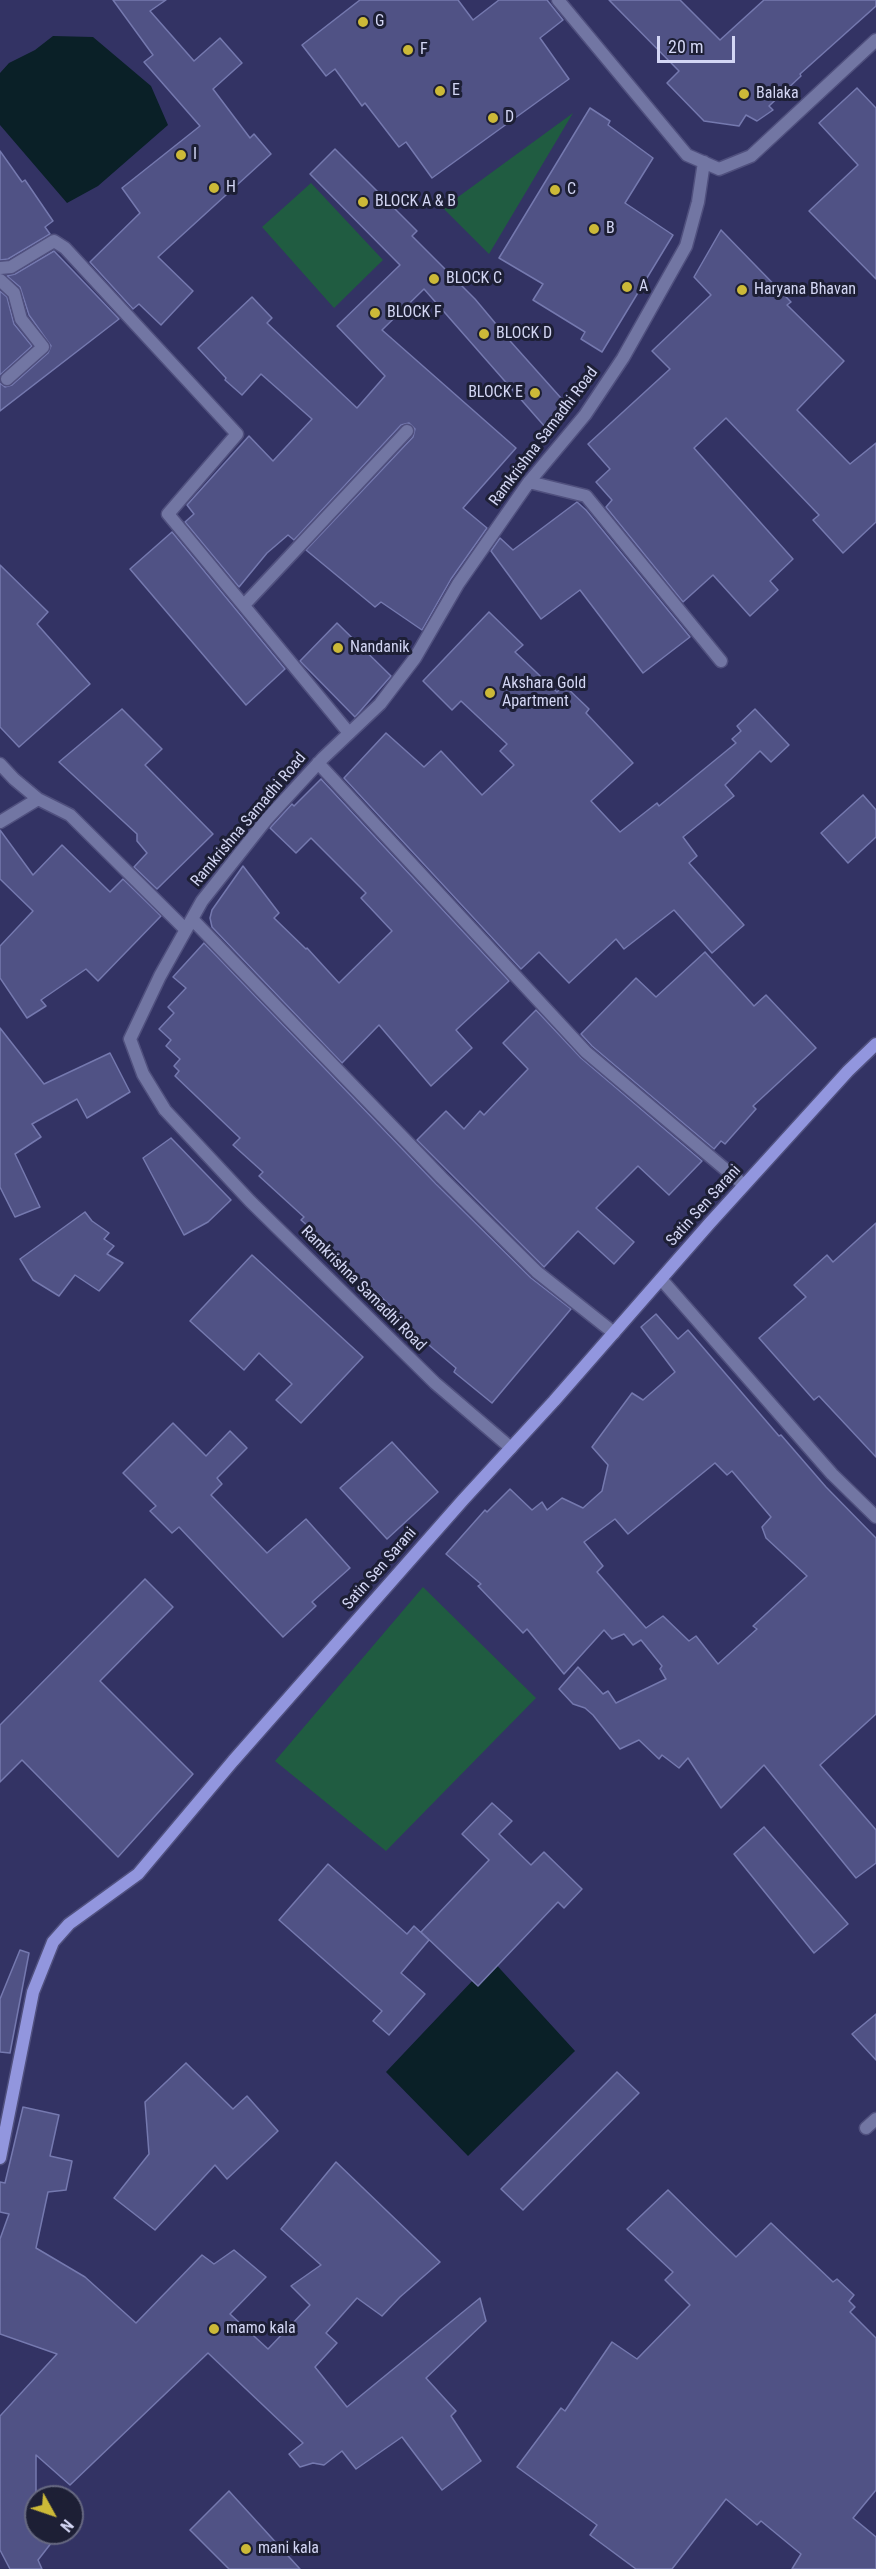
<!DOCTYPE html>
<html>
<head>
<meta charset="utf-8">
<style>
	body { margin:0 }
	#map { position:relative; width:876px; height:2569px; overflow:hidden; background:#333364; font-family:"Roboto Condensed",sans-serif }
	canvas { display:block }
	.north { position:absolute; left:24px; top:2485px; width:60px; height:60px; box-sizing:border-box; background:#1d1f35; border:2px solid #666881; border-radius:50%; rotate:130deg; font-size:16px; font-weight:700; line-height:24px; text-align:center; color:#d3d6f4 }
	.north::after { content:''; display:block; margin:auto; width:21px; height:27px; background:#ccb938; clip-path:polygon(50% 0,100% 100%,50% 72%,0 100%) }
	.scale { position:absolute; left:657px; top:36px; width:78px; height:27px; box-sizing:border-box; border:3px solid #d3d6f4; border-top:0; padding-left:8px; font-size:18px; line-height:21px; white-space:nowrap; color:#d3d6f4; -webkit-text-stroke:4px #1d1f35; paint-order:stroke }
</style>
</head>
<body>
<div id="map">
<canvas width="876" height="2569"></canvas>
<div class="north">N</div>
<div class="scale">20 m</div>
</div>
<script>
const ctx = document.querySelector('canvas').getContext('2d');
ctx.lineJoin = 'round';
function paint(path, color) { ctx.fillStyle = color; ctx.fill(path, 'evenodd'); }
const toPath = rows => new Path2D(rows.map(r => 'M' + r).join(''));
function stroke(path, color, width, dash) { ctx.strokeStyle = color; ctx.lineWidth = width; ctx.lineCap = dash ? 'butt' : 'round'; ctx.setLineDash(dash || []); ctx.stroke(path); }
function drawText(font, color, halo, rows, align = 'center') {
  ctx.font = font + ' "Roboto Condensed",sans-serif'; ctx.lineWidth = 6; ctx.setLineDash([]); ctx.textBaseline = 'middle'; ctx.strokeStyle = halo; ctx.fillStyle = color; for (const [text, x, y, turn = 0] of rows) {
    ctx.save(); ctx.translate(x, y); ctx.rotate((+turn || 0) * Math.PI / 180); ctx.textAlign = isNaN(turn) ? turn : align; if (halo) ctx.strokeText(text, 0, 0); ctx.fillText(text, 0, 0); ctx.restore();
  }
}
const green = toPath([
	[573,113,489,254,443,208],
	[311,183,383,260,334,308,262,227],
	[423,1587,536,1698,386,1851,275,1761]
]);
const water = toPath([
	[53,36,93,37,151,86,168,125,98,186,67,203,0,125,0,73,9,63,35,50],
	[492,1960,575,2051,468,2156,386,2072]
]);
const building = toPath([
	[113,0,166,0,150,11,194,61,220,38,242,63,213,89,250,138,254,134,271,154,158,257,193,291,161,325,139,304,133,309,90,262,140,213,122,188,200,126,144,62,153,55,113,0],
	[360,0,458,0,473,20,499,0,547,0,563,20,540,38,569,79,432,178,406,142,399,147,365,103,362,106,335,69,326,76,302,45,360,0],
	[609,0,680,0,720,40,764,0,876,0,876,6,800,74,801,76,769,106,773,110,757,121,746,115,739,126,704,121,667,83,679,71,609,0],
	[857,88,876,108,876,279,809,211,858,165,819,123,857,88],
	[590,108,610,121,608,125,653,158,625,203,673,235,602,352,581,339,585,332,533,300,543,284,499,258,590,108],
	[335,149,417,231,412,236,475,299,511,342,569,407,546,428,424,289,382,330,516,448,463,508,487,528,451,579,422,630,381,602,375,607,306,550,413,437,415,429,409,423,401,425,294,540,288,535,267,553,239,587,185,522,194,514,187,505,249,436,273,461,312,419,261,374,242,395,225,380,226,378,198,348,252,297,272,318,267,323,357,408,385,376,337,326,400,265,310,174,335,149],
	[0,151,22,182,25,180,53,221,45,227,50,234,8,259,0,260,0,151],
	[721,230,791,302,787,305,844,361,797,410,850,464,876,443,876,522,843,553,813,520,819,515,726,418,694,448,793,559,770,581,778,590,750,616,713,575,683,602,606,507,612,500,596,482,610,469,588,444,670,369,652,351,711,295,694,277,721,230],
	[54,251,119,319,0,411,0,383,5,387,12,385,48,353,51,346,29,315,20,287,7,276,15,274,54,251],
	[0,291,7,297,14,324,32,346,0,375,0,291],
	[577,502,586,510,690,637,643,673,580,590,541,619,491,551,500,538,513,550,577,502],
	[172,532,285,669,246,705,130,569,172,532],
	[0,565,48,612,37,624,90,684,19,747,0,727,0,565],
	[489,612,523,645,515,652,557,692,564,685,589,709,586,713,633,763,591,801,620,832,657,803,659,806,736,743,732,739,741,731,737,726,755,709,789,745,771,762,760,751,725,785,734,796,683,837,697,856,689,863,744,925,712,953,674,910,624,949,616,939,569,983,539,952,521,969,344,778,386,733,424,767,441,751,482,795,514,765,500,751,507,744,461,701,452,710,423,681,489,612],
	[337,623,391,676,355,717,300,661,337,623],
	[122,709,162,749,145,765,213,834,157,889,134,867,147,853,137,841,137,834,59,762,122,709],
	[321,779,509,981,456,1030,472,1048,431,1086,379,1025,342,1063,212,927,210,918,212,910,243,866,279,913,274,918,306,949,307,948,339,983,392,931,361,898,366,893,311,838,296,853,270,828,292,804,294,806,321,779],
	[863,795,876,810,876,837,848,863,821,833,863,795],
	[0,830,33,875,62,845,110,892,123,879,161,916,98,981,86,969,41,1000,46,1006,27,1018,0,978,0,946,33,911,0,879,0,830],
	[204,943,436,1184,531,1278,571,1309,492,1403,454,1372,456,1368,390,1312,393,1308,321,1241,323,1239,301,1220,304,1217,259,1176,263,1172,233,1145,240,1138,175,1076,179,1071,174,1066,180,1059,166,1046,171,1040,159,1029,174,1013,168,1007,186,988,173,977,204,943],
	[705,952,754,1006,766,995,816,1048,753,1106,756,1109,725,1144,721,1141,714,1149,592,1046,581,1034,636,978,656,997,705,952],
	[536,1010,581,1058,702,1161,669,1195,638,1166,596,1208,634,1242,614,1264,578,1231,544,1267,417,1140,446,1111,464,1129,480,1111,484,1115,528,1069,503,1043,536,1010],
	[0,1028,44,1084,110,1053,130,1092,87,1118,77,1099,32,1124,41,1137,15,1154,40,1207,15,1217,0,1187,0,1028],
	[171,1138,231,1200,208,1222,184,1235,143,1158,171,1138],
	[85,1212,92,1221,109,1233,104,1239,114,1246,107,1254,123,1263,99,1291,75,1275,59,1296,33,1280,20,1259,85,1212],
	[876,1223,876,1457,819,1396,814,1400,759,1338,806,1297,794,1285,827,1255,833,1262,876,1223],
	[252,1255,363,1357,301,1423,276,1400,292,1384,259,1353,244,1370,190,1321,252,1255],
	[656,1314,678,1339,688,1330,779,1436,781,1435,826,1487,876,1538,876,1714,820,1765,876,1830,876,1863,856,1878,764,1765,721,1808,688,1758,679,1768,662,1755,659,1759,639,1740,620,1749,593,1715,585,1708,573,1704,559,1689,578,1667,603,1694,608,1691,616,1703,666,1679,660,1669,662,1666,641,1640,633,1645,624,1634,612,1639,604,1630,564,1674,527,1629,523,1633,478,1586,481,1584,446,1554,485,1510,487,1512,510,1489,532,1510,542,1502,547,1510,562,1498,583,1508,602,1491,608,1465,592,1447,632,1393,643,1400,675,1372,641,1327,656,1314],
	[715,1463,727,1475,732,1471,771,1517,762,1527,766,1538,807,1576,753,1626,757,1629,718,1664,696,1636,689,1641,663,1616,646,1628,597,1572,603,1566,584,1542,615,1519,628,1534,715,1463],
	[173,1423,206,1456,230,1431,247,1448,217,1478,222,1484,211,1495,267,1553,306,1519,350,1568,312,1602,316,1606,283,1637,179,1527,172,1533,150,1511,156,1506,123,1473,173,1423],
	[392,1442,438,1492,387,1539,340,1488,392,1442],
	[145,1579,173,1607,100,1681,193,1774,118,1857,22,1760,0,1782,0,1725,145,1579],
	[492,1803,512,1821,499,1834,531,1865,544,1852,582,1889,564,1908,558,1902,478,1986,421,1932,489,1860,462,1834,492,1803],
	[764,1827,848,1924,814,1953,734,1854,764,1827],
	[328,1864,407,1934,414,1926,429,1940,401,1973,425,1994,389,2035,373,2021,382,2011,279,1920,328,1864],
	[20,1950,29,1953,10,2053,0,2052,0,1999,20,1950],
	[876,2014,876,2060,852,2034,876,2014],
	[186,2063,233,2109,247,2096,278,2131,227,2179,215,2165,155,2230,114,2198,149,2154,145,2102,186,2063],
	[617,2072,639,2093,523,2210,501,2189,617,2072],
	[23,2107,59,2115,50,2156,72,2161,66,2190,48,2192,36,2248,85,2277,136,2323,202,2255,214,2264,234,2250,266,2277,230,2314,268,2349,310,2305,291,2286,321,2265,281,2229,336,2162,440,2262,400,2297,382,2316,357,2298,326,2333,337,2343,315,2367,347,2407,480,2298,486,2321,426,2378,456,2411,451,2416,481,2461,442,2490,402,2437,356,2469,342,2451,324,2465,313,2463,300,2467,289,2454,303,2443,208,2353,70,2485,36,2455,36,2533,59,2533,38,2560,42,2569,10,2569,0,2550,0,2416,57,2354,0,2334,0,2239,9,2214,0,2212,0,2182,5,2183,23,2107],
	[668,2190,736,2257,771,2223,833,2282,837,2279,854,2295,849,2301,855,2307,850,2312,876,2338,876,2490,853,2518,876,2537,876,2569,792,2569,801,2554,761,2521,757,2525,726,2499,672,2569,636,2569,590,2535,597,2525,517,2467,561,2408,565,2411,612,2342,637,2359,690,2305,665,2280,673,2272,627,2229,668,2190],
	[229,2491,300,2569,229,2569,190,2530,229,2491]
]);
const street = toPath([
	[558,0,687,155,719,169,751,156,876,40],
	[0,268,11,267,54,241,65,248,237,434,168,514,349,733],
	[0,280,14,293,21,319,43,347,7,379],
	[529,482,586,496,721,661],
	[244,605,407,431],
	[318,763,586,1052,744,1185],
	[0,764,14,779,38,799,70,815,186,930],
	[0,822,38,799],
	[192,919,442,1178,537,1272,614,1333],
	[661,1279,832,1474,876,1517],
	[511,1448,435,1383,250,1201,165,1110,143,1074,130,1039,160,976,202,901,266,820,323,758,380,704,415,658,458,584,529,482,585,415,623,358,686,246,698,202,704,162],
	[866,2128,876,2119]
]);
const secondary = toPath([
	[0,2158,33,1992,53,1942,69,1924,138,1874,233,1761,463,1500,554,1401,709,1224,848,1071,876,1044]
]);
const markers = [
	[363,22,6,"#ccb938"],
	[408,50,6,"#ccb938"],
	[440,91,6,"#ccb938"],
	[744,94,6,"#ccb938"],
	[493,118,6,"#ccb938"],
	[181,155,6,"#ccb938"],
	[214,188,6,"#ccb938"],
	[555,190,6,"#ccb938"],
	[363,202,6,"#ccb938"],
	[594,229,6,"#ccb938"],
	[434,279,6,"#ccb938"],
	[627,287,6,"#ccb938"],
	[742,290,6,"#ccb938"],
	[375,313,6,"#ccb938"],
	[484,334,6,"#ccb938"],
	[535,393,6,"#ccb938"],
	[338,648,6,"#ccb938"],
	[490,693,6,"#ccb938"],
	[214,2329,6,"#ccb938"],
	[246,2549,6,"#ccb938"]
];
const poiNames = [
	["G",375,22],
	["F",420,50],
	["E",452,91],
	["Balaka",756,94],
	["D",505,118],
	["I",193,155],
	["H",226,188],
	["C",567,190],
	["BLOCK A & B",375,202],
	["B",606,229],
	["BLOCK C",446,279],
	["A",639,287],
	["Haryana Bhavan",754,290],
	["BLOCK F",387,313],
	["BLOCK D",496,334],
	["BLOCK E",523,393,"right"],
	["Nandanik",350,648],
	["Akshara Gold",502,684],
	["Apartment",502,702],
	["mamo kala",226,2329],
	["mani kala",258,2549]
];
const streetNames = [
	["Ramkrishna Samadhi Road",544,437,-53],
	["Ramkrishna Samadhi Road",249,820,-50],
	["Satin Sen Sarani",704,1206,-48],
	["Ramkrishna Samadhi Road",363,1289,45],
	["Satin Sen Sarani",380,1569,-49]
];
paint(green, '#205c41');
paint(water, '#0a2027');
paint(building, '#505285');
stroke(building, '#7579af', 1.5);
stroke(street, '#50507e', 15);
stroke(secondary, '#50507e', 15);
stroke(street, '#7276a3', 12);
stroke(secondary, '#9296de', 12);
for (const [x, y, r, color] of markers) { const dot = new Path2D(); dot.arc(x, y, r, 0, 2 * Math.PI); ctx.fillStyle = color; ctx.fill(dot); stroke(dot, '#1d1f35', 2); }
drawText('16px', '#d3d6f4', '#1d1f35', poiNames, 'left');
drawText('16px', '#d3d6f4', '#1d1f35', streetNames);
</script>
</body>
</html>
